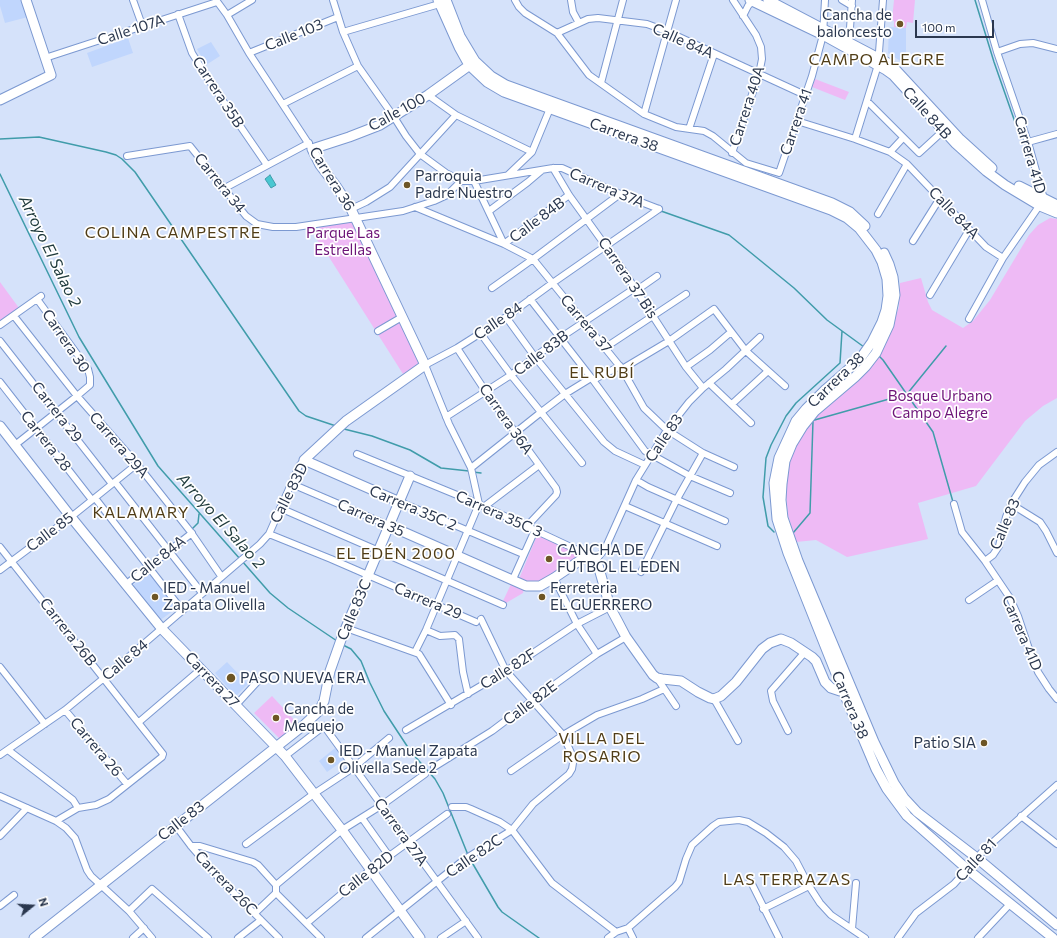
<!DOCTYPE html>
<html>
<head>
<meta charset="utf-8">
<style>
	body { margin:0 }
	#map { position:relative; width:1057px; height:938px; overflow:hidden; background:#d5e2fa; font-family:Commissioner,sans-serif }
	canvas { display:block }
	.north { position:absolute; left:12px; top:886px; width:40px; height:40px; -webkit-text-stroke:3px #fff; paint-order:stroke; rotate:72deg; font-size:11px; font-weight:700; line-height:16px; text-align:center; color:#2b384f }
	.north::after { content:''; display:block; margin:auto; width:14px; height:18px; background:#2b384f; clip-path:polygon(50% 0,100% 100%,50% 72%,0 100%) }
	.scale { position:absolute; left:915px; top:20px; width:79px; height:18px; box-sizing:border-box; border:2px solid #2b384f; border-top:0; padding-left:5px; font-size:12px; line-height:14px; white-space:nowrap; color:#2b384f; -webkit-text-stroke:3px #fff; paint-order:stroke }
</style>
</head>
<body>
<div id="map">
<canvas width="1057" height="938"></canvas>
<div class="north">N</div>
<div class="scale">100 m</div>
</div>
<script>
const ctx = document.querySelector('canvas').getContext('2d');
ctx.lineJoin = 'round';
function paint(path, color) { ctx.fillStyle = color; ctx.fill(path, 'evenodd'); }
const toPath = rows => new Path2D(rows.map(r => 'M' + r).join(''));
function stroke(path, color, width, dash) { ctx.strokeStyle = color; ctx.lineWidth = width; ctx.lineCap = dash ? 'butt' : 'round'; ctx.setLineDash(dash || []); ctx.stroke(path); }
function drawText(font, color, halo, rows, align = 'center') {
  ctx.font = font + ' Commissioner,sans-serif'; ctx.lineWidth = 3.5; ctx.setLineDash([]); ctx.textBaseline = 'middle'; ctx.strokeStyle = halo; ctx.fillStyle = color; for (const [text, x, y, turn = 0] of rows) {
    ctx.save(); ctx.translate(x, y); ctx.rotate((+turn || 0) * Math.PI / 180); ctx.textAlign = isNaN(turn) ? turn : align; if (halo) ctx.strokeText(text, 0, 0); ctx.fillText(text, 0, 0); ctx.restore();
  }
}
const built = toPath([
	[0,0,21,0,28,17,5,23,0,6],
	[889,27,906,28,906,58,905,64,888,53],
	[128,38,133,53,92,67,87,53],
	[211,42,220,56,206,65,197,49],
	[150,571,177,608,159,621,131,587],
	[227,662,248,684,236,696,233,693,230,696,226,692,229,689,215,673],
	[335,748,344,760,327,772,319,761]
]);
const green = toPath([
	[894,0,915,0,913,23,907,22,906,28,894,27,894,21,892,20],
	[815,79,849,92,845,100,812,87],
	[1050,218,1057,219,1057,398,1043,406,1025,421,976,486,918,503,928,539,847,557,816,540,796,542,788,515,785,484,790,460,798,442,815,418,857,382,874,363,885,346,899,307,900,283,921,278,928,302,932,310,963,328,973,321,990,300,1029,235,1038,225],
	[354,220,421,363,403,374,322,246,317,240,319,236,319,225],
	[0,282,19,308,0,322],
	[538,537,541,537,579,554,581,557,542,582,528,582,519,579,536,538],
	[512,582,524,588,523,593,506,603,503,601],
	[272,696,297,723,280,739,254,713]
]);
const water = toPath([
	[270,175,276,185,271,188,265,179,270,175]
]);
const stream = toPath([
	[975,0,994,62,1016,125,1022,132],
	[0,139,39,137,106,152,116,155,122,159,135,172,299,411,306,416,336,426],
	[0,174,79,337,158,466,240,559],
	[661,211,729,235,734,239,794,288,827,320,864,347],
	[879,356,883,360,933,432,953,502],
	[811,421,907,394,946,346],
	[344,429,372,436,410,450,441,468,469,471],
	[473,472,481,473],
	[192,529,198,523,199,514],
	[774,532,768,526,763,497,766,458,771,445,786,416,796,403,840,363,842,331],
	[793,533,810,513,813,421],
	[242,561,270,593,288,608,337,641],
	[343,645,351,649,361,661,370,683,384,711,411,752,435,779,443,793,468,855],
	[470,859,498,907,502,912,539,938]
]);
const street = toPath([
	[133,0,142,25],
	[216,0,227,15,249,53,312,149],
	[333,0,343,32,358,66,394,117,406,136,420,154,446,173,461,181,474,181,553,168,562,168,620,194,659,209],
	[515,0,519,7,525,13,557,33,589,75,644,114,676,127,704,131,713,136,746,163,779,173,812,76,823,35,825,0],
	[571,0,573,12,579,23],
	[842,0,852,6],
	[178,14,192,53,212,85,267,165],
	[227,15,252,0],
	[743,16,748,6,753,0],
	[343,32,443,3],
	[557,33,588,19,598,18,647,24,666,31,805,95],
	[849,42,852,0],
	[997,52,1020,44,1033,43,1057,49],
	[249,53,338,17],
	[45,58,217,2],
	[601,83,623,0],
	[428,95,456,115,532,152],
	[867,101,919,153,943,131],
	[283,104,358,66],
	[644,114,676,0],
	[797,121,855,139,890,152,907,164,986,247,1003,258],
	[689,129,714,54],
	[855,139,878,65,883,0],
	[1028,142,1057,134],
	[890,152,903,138],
	[732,153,759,74,762,59,761,47,756,35,733,0],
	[127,156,190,146,246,216,257,224,273,227,296,227,403,211,434,201,447,195,461,181],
	[553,168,569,195,623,270,686,367,703,388],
	[508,175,532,152,551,106],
	[474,181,504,244,533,259,622,369,644,408,667,430,703,453,734,467],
	[223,189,309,143],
	[415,207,504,244,569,195],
	[351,209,366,202,390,187,456,115],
	[489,211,528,182,541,171],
	[878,214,907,164],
	[913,241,940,198],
	[492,288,533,259,620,194],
	[637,290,657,276],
	[930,295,969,230],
	[530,299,593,380,645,451,690,476,730,493],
	[14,316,77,396,137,464,190,531,221,576],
	[506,317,535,357,604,442,615,451,645,465],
	[969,319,1003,258,1044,199,1028,142,997,52,982,0],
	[0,325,41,296],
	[378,331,402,317],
	[481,334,511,375,582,463],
	[0,341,112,484],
	[606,347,686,294],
	[457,348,486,392,556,488,557,492,556,495,527,526],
	[686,367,710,350,731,332],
	[622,369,669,341,714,309,746,351,785,386],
	[593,380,620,366],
	[0,382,92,500],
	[709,383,751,423],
	[732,404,768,371],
	[446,417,511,375,560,338,635,288],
	[15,445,77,396,90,385,90,377,88,369,37,299],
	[357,454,479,504,588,555],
	[471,468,540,413,565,394,591,378],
	[636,480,648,487,725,521],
	[115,482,202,593],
	[292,484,390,526],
	[95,498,182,610],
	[400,502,523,554],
	[954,504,962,532,985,561,1010,598,1018,616,1028,646,1038,672,1049,689,1057,699],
	[1011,504,1040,522,1046,531,1057,553],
	[485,506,539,465],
	[625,506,717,546],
	[280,508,503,605],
	[269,534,331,559,476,622],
	[0,547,163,754,162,757,109,799,96,805,78,808,56,821],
	[595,561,605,549,636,480,667,430,689,402,703,388,726,369,760,337],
	[985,561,993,555,999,546,1006,517,1011,504,1025,482,1039,465,1057,452],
	[0,570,71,517,137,464],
	[641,572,677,499,703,453],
	[554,578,577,624,597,654],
	[513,579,535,530],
	[125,585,192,533],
	[969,600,997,581],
	[346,628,419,654,451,705],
	[426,630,440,636,455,635,459,639,463,672,468,694],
	[415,652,426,630,479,504,471,468,449,424,425,365,457,348,506,317,554,282,659,209],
	[0,667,45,724],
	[657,678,676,706],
	[714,699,738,741],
	[236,705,258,681],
	[65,710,127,784],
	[139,722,201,669],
	[406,730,506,671,575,625,610,607],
	[788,731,773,701,771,691,805,652],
	[8,750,73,800,78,808],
	[0,755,65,710,104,678,260,544,269,534,299,466,304,460],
	[285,756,324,726,478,938],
	[434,767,492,731,533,700,597,654,626,637],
	[511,771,563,735,597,715,642,699,664,689],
	[0,796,56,821,66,828,75,838,87,870,91,876,129,911,152,938],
	[452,807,466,807,471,809,500,822,512,830,552,883,616,932],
	[1021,816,1057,844],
	[362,818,389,856],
	[176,826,191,846,218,877,279,938],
	[0,836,27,808],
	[246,844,315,793,353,768,389,738],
	[191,846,200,846,253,862,258,865,276,885],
	[749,878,779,938],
	[276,893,276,885,342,830,382,805,425,774],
	[276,893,321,938],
	[0,906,14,895],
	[763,909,809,886],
	[129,911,152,889,208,938],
	[255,913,276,893],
	[307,923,370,870,447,814],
	[628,928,633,938],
	[852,929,856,883],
	[133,938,144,928],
	[238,938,261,920],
	[366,938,465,859,512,830,533,804,569,774,572,769,573,763,572,755,563,735,506,671,481,619],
	[441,938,466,921],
	[608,938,616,932,628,928,675,887,679,882,686,859,692,845,713,826,719,822,739,820,748,822,766,833,784,847,796,861,809,886,820,903,831,915,865,938],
	[898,938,916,913,954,884,983,851,1057,785],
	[978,938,1010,904]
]);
const secondary = toPath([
	[438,0,459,47,469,65,487,82,504,92,831,210,847,218,859,228,876,250,882,262,887,279,888,296,886,310,882,322,872,342,860,359,826,389,806,409,796,421,779,458,774,483,777,519,788,553,843,691,876,769,887,789,907,816,967,869,1053,938],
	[446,0,460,36,475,61,491,76,506,85,832,203,850,212,865,226],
	[750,0,823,35,886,70,893,75,956,144,986,171,1005,185,1040,206,1057,213],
	[768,0,888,63,896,70,959,138,992,168],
	[0,100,51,75,26,0],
	[1019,186,1057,205],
	[884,253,889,264,893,277,895,295,889,325,876,353,866,366,855,377,815,411,803,426,792,444,785,461,782,484,781,500,783,518,798,561,874,742,894,783,904,798,917,812,977,858,1057,925],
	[0,426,71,517,162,629,285,756,342,830,420,938],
	[400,502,304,460,346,421,425,365,351,209,336,186,320,165,312,149,349,137,380,125,428,95,474,62],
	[390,526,526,586,540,586,554,578,588,555,595,561,598,565,610,607,617,620,626,637,653,675,657,678,662,679,681,681,698,692,710,698,714,699,721,696,736,682,762,649,770,643,781,639,791,643,812,657,816,661,825,682,831,688,840,691,848,690],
	[34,938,304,725,319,711,324,701,330,671,342,637,410,476]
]);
const markers = [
	[900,24,4,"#6d5525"],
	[407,185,4,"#6d5525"],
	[549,559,4,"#6d5525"],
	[155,597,4,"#6d5525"],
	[542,597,4,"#6d5525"],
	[231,678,5,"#6d5525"],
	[276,718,4,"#6d5525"],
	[984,743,4,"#6d5525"],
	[331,760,4,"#6d5525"]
];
const poiNames = [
	["Cancha de",892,15,"right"],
	["baloncesto",892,32,"right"],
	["Parroquia",415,176],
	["Padre Nuestro",415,193],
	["CANCHA DE",557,550],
	["FUTBOL EL EDEN",557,567],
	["IED - Manuel",163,588],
	["Zapata Olivella",163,605],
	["Ferreteria",550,588],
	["EL GUERRERO",550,605],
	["PASO NUEVA ERA",240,678],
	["Cancha de",284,709],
	["Mequejo",284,726],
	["Patio SIA",976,743,"right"],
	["IED - Manuel Zapata",339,751],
	["Olivella Sede 2",339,768]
];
const streetNames = [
	["Calle 107A",131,30,-18],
	["Calle 103",294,35,-22],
	["Calle 84A",683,41,24],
	["Carrera 35B",218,92,57],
	["Carrera 40A",747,106,-72],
	["Calle 100",397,112,-29],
	["Calle 84B",927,113,48],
	["Carrera 41",796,122,-71],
	["Carrera 38",624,135,20],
	["Carrera 41D",1030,155,74],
	["Carrera 36",332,179,58],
	["Carrera 34",220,183,51],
	["Carrera 37A",607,188,23],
	["Calle 84A",954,213,46],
	["Calle 84B",537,220,-37],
	["Carrera 37 Bis",628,278,56],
	["Calle 84",498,321,-34],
	["Carrera 37",586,324,50],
	["Carrera 30",66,341,56],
	["Calle 83B",541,353,-37],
	["Carrera 38",836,380,-44],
	["Carrera 29",57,412,52],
	["Carrera 36A",506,419,55],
	["Calle 83",664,438,-56],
	["Carrera 28",46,441,52],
	["Carrera 29A",119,445,49],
	["Calle 83D",289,493,-63],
	["Carrera 35C 2",413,508,23],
	["Carrera 35C 3",499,514,24],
	["Carrera 35",371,518,24],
	["Calle 83",1005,524,-67],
	["Calle 85",50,532,-37],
	["Calle 84A",158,559,-38],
	["Carrera 29",428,601,23],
	["Calle 83C",354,610,-67],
	["Carrera 26B",68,632,52],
	["Carrera 41D",1022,633,67],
	["Calle 84",125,660,-40],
	["Calle 82F",508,669,-32],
	["Carrera 27",212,680,46],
	["Calle 82E",530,703,-37],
	["Carrera 38",850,705,67],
	["Carrera 26",96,747,50],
	["Calle 83",181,821,-38],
	["Carrera 27A",401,832,54],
	["Calle 82C",474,856,-34],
	["Calle 81",976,860,-47],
	["Calle 82D",366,874,-38],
	["Carrera 26C",226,883,46]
];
const parkNames = [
	["Parque Las",343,233],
	["Estrellas",343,250],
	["Bosque Urbano",940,396],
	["Campo Alegre",940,413]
];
const neighbourhoodNames = [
	["CAMPO ALEGRE",877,60],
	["COLINA CAMPESTRE",173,233],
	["EL RUBÍ",602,373],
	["KALAMARY",141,513],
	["EL EDÉN 2000",396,554],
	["VILLA DEL",602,739],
	["ROSARIO",602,757],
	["LAS TERRAZAS",787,880]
];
const waterNames = [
	["Arroyo El Salao 2",50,251,64],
	["Arroyo El Salao 2",221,521,48]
];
paint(built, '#c0d6fd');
paint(green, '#eebaf5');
paint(water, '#49c7d1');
stroke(water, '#409caa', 1);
stroke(stream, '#409caa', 1.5);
stroke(street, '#7c99d1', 8);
stroke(secondary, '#7c99d1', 11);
stroke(street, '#fff', 6);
stroke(secondary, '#fff', 9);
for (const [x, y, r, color] of markers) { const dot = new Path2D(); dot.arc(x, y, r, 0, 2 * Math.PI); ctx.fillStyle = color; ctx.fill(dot); stroke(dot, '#fff', 1.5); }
drawText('15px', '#2b384f', '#fff', poiNames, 'left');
drawText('15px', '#2b384f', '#fff', streetNames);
drawText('15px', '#6d1478', '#fff', parkNames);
ctx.letterSpacing = '1px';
drawText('16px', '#503d17', '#fff', neighbourhoodNames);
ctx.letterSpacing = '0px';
drawText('italic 16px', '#1f3a3c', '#fff', waterNames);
</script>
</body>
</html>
